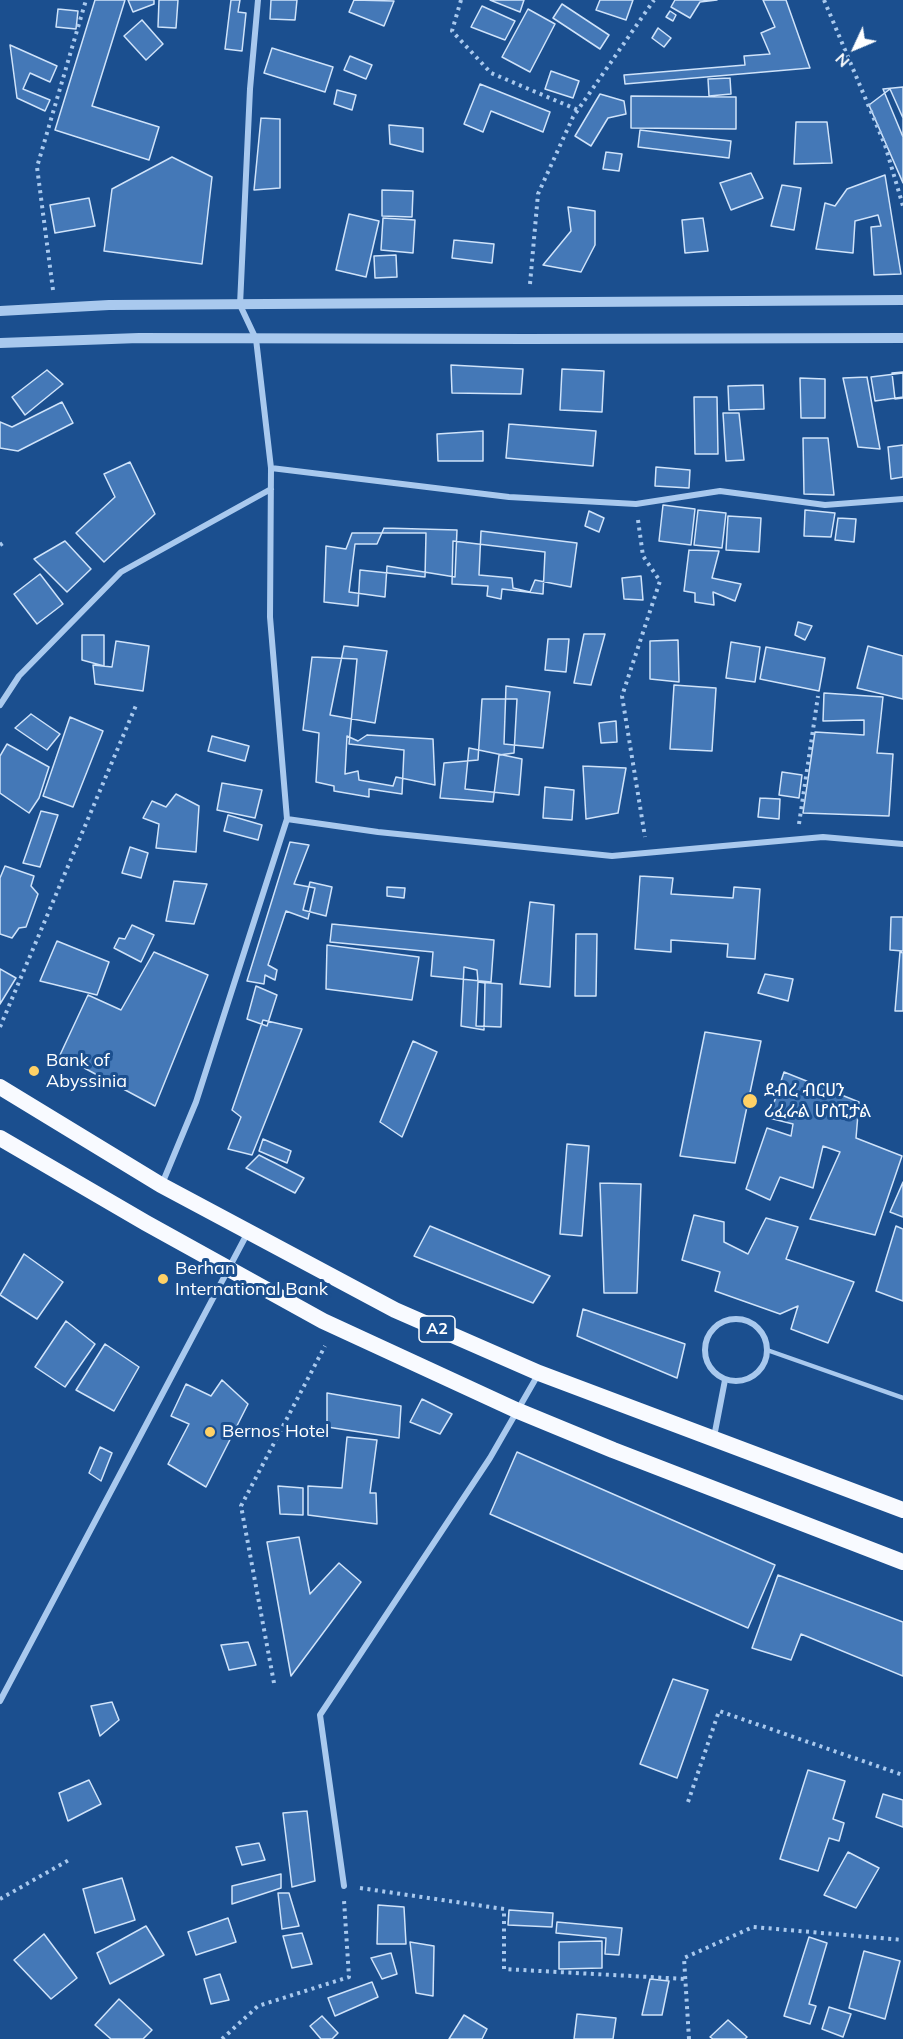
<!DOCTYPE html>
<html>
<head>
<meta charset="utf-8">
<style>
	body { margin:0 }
	#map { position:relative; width:903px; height:2039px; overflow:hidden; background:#1b4f8f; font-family:Mulish,sans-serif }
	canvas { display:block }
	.north { position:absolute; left:825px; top:18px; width:60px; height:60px; -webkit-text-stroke:4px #1b4f8f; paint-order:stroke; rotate:226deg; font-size:16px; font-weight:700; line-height:24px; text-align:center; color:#fff }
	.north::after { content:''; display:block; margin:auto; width:21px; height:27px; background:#fff; clip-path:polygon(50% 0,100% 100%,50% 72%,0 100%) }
</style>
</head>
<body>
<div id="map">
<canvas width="903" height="2039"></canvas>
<div class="north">N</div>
</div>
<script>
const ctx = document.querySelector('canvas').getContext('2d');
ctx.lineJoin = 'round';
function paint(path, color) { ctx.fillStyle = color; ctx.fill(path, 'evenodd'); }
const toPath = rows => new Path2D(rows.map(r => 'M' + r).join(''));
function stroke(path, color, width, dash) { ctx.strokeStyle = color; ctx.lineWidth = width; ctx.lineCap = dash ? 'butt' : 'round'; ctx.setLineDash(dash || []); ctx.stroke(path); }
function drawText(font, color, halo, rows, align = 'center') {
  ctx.font = font + ' Mulish,"Noto Sans Ethiopic",sans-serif'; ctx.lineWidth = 6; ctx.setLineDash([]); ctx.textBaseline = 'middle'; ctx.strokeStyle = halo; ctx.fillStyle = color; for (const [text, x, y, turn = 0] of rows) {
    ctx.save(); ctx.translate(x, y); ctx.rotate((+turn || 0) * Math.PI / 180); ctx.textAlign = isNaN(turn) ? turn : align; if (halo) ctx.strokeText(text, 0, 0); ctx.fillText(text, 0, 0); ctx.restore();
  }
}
const building = toPath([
	[95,0,125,0,92,106,159,127,149,160,55,130,95,0],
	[128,0,154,0,154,4,133,12,128,0],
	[159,0,178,0,176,28,158,27,159,0],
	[231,0,240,0,238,12,246,13,242,51,225,49,231,0],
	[271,0,297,0,295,20,270,19,271,0],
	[354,0,394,1,384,26,349,12,354,0],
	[490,0,524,0,520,12,490,0],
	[600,0,633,0,626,20,596,10,600,0],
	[675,0,717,0,700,2,690,18,671,7,675,0],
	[763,0,786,0,810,68,625,84,624,75,745,65,744,56,770,54,761,33,775,27,763,0],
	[562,4,609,35,600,49,553,18,562,4],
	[482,6,515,21,505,40,471,27,482,6],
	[58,9,78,11,76,29,56,27,58,9],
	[528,9,555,24,530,72,502,57,528,9],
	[670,11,676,15,673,21,666,17,670,11],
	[142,20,163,44,146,60,124,36,142,20],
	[658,28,671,38,664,47,652,38,658,28],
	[10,45,57,66,50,82,30,73,23,89,50,100,45,111,17,98,10,45],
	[272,48,333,67,325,92,264,73,272,48],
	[350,56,372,65,366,79,344,70,350,56],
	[551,71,579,81,573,98,545,89,551,71],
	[730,78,731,94,709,96,708,79,730,78],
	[480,84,550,112,543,132,491,111,483,132,464,124,480,84],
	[903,87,903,137,883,89,903,87],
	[890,89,903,118,903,183,869,105,890,89],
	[337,90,356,95,352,110,334,104,337,90],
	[600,94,624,101,626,114,608,118,591,146,575,136,600,94],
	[631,96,736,97,736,129,631,128,631,96],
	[261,118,280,119,280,188,254,190,261,118],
	[796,122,827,122,832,163,794,164,796,122],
	[389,125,423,128,423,152,390,144,389,125],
	[640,130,731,141,729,158,638,147,640,130],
	[606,152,622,154,619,171,603,169,606,152],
	[172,157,212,177,202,264,104,251,112,189,172,157],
	[751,173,763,198,731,210,720,183,751,173],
	[885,175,901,274,874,275,871,227,881,226,878,215,855,221,853,253,816,249,825,203,835,206,847,189,885,175],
	[782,185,801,188,794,230,771,226,782,185],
	[382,190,413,191,412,217,382,216,382,190],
	[89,198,95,226,55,233,50,205,89,198],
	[568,207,595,211,595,245,581,272,543,265,571,231,568,207],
	[349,214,379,221,366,277,336,270,349,214],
	[383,218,415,220,413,253,381,250,383,218],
	[703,218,708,251,685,253,682,220,703,218],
	[454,240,494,244,492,263,452,258,454,240],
	[396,255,397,277,375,278,374,256,396,255],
	[451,365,523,369,521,394,452,393,451,365],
	[562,369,604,371,602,412,560,410,562,369],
	[47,370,63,384,25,415,12,397,47,370],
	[903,372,903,398,895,399,892,373,903,372],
	[903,373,903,397,875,401,871,377,903,373],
	[867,377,880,449,858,447,843,378,867,377],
	[800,378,825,379,825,418,801,418,800,378],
	[763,385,764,409,729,410,728,386,763,385],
	[694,397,717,397,718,454,695,454,694,397],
	[62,402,73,423,18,451,0,448,0,422,12,427,62,402],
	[723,413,739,413,744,460,726,461,723,413],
	[509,424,596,431,593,466,506,458,509,424],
	[483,431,483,461,438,461,437,434,483,431],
	[803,438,828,438,834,495,804,494,803,438],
	[903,445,903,477,891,479,888,447,903,445],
	[130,462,155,514,104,562,76,533,115,497,104,474,130,462],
	[656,467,690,470,689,488,655,486,656,467],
	[663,505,695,509,691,545,659,541,663,505],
	[698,510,726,513,722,548,694,545,698,510],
	[805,510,835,513,831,537,804,536,805,510],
	[589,511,604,518,599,532,585,526,589,511],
	[728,516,761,518,759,552,726,550,728,516],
	[838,518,856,519,854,542,835,540,838,518],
	[384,528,457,530,455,577,387,566,385,597,349,592,355,544,377,544,384,528],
	[481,531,577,543,571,587,535,580,530,592,513,588,512,578,479,575,481,531],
	[352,533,426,533,425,577,360,570,358,606,324,602,326,546,346,549,352,533],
	[65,541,91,569,67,592,34,559,65,541],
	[453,541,545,552,543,594,502,589,501,599,487,596,488,586,452,584,453,541],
	[689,550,719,551,712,578,741,584,735,601,713,592,714,605,695,602,695,593,684,591,689,550],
	[40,574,63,604,37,624,14,594,40,574],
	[641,576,643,600,624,599,622,578,641,576],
	[798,622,812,626,805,640,795,635,798,622],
	[584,634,605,634,591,685,574,683,584,634],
	[82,635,104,635,104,666,82,660,82,635],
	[548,639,569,639,566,672,545,670,548,639],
	[678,640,679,682,650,679,650,641,678,640],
	[116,641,149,646,143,691,95,684,93,665,112,667,116,641],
	[731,642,760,647,755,682,726,678,731,642],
	[344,646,387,651,375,723,330,715,344,646],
	[868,646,903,656,903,699,857,688,868,646],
	[766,647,825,658,819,691,760,679,766,647],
	[312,657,357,659,349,744,404,750,402,794,369,789,369,797,334,791,334,786,316,782,319,733,303,730,312,657],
	[674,685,716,688,712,751,670,749,674,685],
	[506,686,550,692,543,748,504,744,506,686],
	[824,693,883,697,877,753,893,754,889,816,803,813,815,732,864,735,864,720,823,721,824,693],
	[482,699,517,699,514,753,499,755,493,802,440,798,444,763,478,760,482,699],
	[31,714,60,734,47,750,15,728,31,714],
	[70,717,103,731,73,807,43,796,70,717],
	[616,721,617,742,601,743,599,723,616,721],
	[367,735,433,739,435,785,396,777,393,786,359,780,358,771,345,774,347,736,358,741,367,735],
	[212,736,249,746,245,761,208,751,212,736],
	[7,744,49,767,39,798,29,813,0,793,0,756,7,744],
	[469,748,522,759,519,795,465,789,469,748],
	[583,766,626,768,618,813,586,819,583,766],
	[782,772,802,775,799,798,779,795,782,772],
	[222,783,262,790,255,818,217,810,222,783],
	[545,787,574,790,572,820,543,818,545,787],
	[176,794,199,806,196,852,156,848,159,824,143,818,152,801,166,807,176,794],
	[760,798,780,799,779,819,758,817,760,798],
	[41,811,58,815,40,867,23,863,41,811],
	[228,815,262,825,258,840,224,831,228,815],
	[290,842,309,845,294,884,315,888,308,919,286,911,268,965,277,970,275,980,265,975,264,984,247,981,290,842],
	[130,847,148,853,141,878,122,873,130,847],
	[5,866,34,876,31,886,38,894,26,927,19,928,12,938,0,934,0,878,5,866],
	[640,876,673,878,671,894,733,898,734,887,760,889,755,959,727,957,728,944,671,940,671,952,635,949,640,876],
	[174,881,207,884,194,924,166,921,174,881],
	[310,882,332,887,326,916,303,910,310,882],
	[387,887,405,888,404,898,387,896,387,887],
	[530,902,554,905,550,987,520,984,530,902],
	[891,917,903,917,903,951,890,950,891,917],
	[332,924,494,940,491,982,431,976,433,952,330,942,332,924],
	[132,925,154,935,141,962,114,948,119,938,125,939,132,925],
	[576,934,597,934,596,996,575,996,576,934],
	[57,941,109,962,97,995,40,981,57,941],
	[327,945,419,957,412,1000,326,989,327,945],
	[154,952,208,975,155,1106,60,1055,88,995,121,1010,154,952],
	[900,952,903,953,903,1011,895,1011,900,952],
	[464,967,477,970,478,982,485,983,484,1030,461,1026,464,967],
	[0,969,16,978,0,1004,0,969],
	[765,974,793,979,788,1001,758,993,765,974],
	[478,982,502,984,501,1027,476,1026,478,982],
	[256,986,277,995,267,1026,247,1019,256,986],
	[263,1020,302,1029,252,1155,228,1149,241,1117,232,1110,263,1020],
	[705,1032,761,1041,735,1163,680,1156,705,1032],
	[413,1041,437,1052,402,1137,380,1122,413,1041],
	[784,1072,859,1102,856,1138,902,1156,875,1235,810,1219,840,1152,823,1146,813,1188,780,1177,770,1200,746,1189,767,1128,791,1136,793,1124,769,1118,784,1072],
	[263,1139,291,1151,287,1163,259,1151,263,1139],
	[567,1144,589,1146,582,1236,560,1234,567,1144],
	[259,1155,304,1178,295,1193,246,1168,259,1155],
	[903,1182,903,1217,890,1212,903,1182],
	[600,1183,641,1184,637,1293,604,1293,600,1183],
	[694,1215,724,1222,724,1242,748,1254,766,1218,798,1227,786,1259,854,1282,828,1343,791,1329,798,1306,780,1314,715,1291,720,1272,682,1260,694,1215],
	[430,1226,550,1276,533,1303,414,1256,430,1226],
	[896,1226,903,1229,903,1301,876,1291,896,1226],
	[24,1254,63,1282,37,1319,0,1295,24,1254],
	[583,1309,685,1344,677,1378,577,1336,583,1309],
	[66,1321,95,1344,65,1387,35,1367,66,1321],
	[105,1344,139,1367,114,1411,76,1390,105,1344],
	[222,1380,248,1404,206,1487,168,1464,189,1424,171,1416,186,1384,211,1396,222,1380],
	[327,1393,401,1406,399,1438,327,1427,327,1393],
	[422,1399,452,1414,440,1434,410,1422,422,1399],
	[347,1437,377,1440,370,1493,376,1493,377,1524,308,1515,308,1486,342,1488,347,1437],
	[100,1447,112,1453,101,1481,89,1473,100,1447],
	[517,1452,775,1565,748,1628,490,1514,517,1452],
	[278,1486,303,1488,303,1515,280,1514,278,1486],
	[299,1537,310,1594,339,1563,361,1582,291,1676,267,1542,299,1537],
	[778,1575,903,1622,903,1676,801,1634,791,1660,752,1648,778,1575],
	[248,1642,256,1665,229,1670,221,1645,248,1642],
	[673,1679,708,1690,677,1778,640,1764,673,1679],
	[112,1702,119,1720,100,1736,91,1706,112,1702],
	[808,1770,845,1781,833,1819,844,1823,839,1841,829,1838,818,1871,780,1859,808,1770],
	[89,1780,101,1804,68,1821,59,1793,89,1780],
	[883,1794,903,1800,903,1827,876,1817,883,1794],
	[307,1811,315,1881,292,1887,283,1813,307,1811],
	[259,1843,265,1860,242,1865,236,1847,259,1843],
	[848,1852,879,1868,856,1908,824,1895,848,1852],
	[281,1874,281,1888,232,1904,232,1886,281,1874],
	[122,1878,135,1920,95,1933,83,1889,122,1878],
	[278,1893,289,1893,299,1926,282,1929,278,1893],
	[378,1905,404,1907,406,1944,377,1944,378,1905],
	[509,1910,553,1913,552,1927,508,1925,509,1910],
	[228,1918,236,1942,196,1955,188,1932,228,1918],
	[557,1922,622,1928,619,1955,605,1954,606,1938,556,1933,557,1922],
	[146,1926,164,1955,110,1984,97,1953,146,1926],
	[302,1933,312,1964,292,1968,283,1936,302,1933],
	[44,1934,77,1978,51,1999,14,1960,44,1934],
	[809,1937,827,1943,809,2004,816,2006,810,2024,784,2016,809,1937],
	[602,1941,602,1968,559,1969,559,1942,602,1941],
	[410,1942,434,1946,433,1996,416,1993,410,1942],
	[864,1951,900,1961,885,2019,849,2008,864,1951],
	[391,1953,397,1974,382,1979,371,1958,391,1953],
	[220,1974,229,2000,211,2004,204,1979,220,1974],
	[650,1979,669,1981,662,2015,642,2015,650,1979],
	[372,1982,378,1997,335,2016,328,1998,372,1982],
	[119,1999,152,2030,143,2039,111,2039,95,2025,119,1999],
	[829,2007,851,2014,843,2037,822,2029,829,2007],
	[577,2014,616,2018,613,2039,574,2039,577,2014],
	[464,2015,487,2029,482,2039,449,2039,464,2015],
	[322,2016,338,2033,332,2039,321,2039,310,2026,322,2016],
	[728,2020,747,2037,745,2039,713,2039,710,2037,728,2020]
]);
const path = toPath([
	[461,0,452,31,491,73,578,110],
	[824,0,885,145,903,206],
	[530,284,538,194,573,117,654,0],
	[53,290,37,167,86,0],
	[638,520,643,556,660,581,622,696,645,837],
	[0,545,3,543],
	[799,824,818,696],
	[0,1027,137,703],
	[274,1683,241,1506,325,1346],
	[688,1802,719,1711,903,1775],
	[360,1888,504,1909,504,1969,685,1979],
	[0,1899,69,1860],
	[222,2039,258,2006,349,1977,344,1900],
	[689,2039,684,1958,753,1927,903,1940]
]);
const service = toPath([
	[767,1350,903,1398]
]);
const minor = toPath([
	[271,468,509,497,636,504,720,491,825,505,903,499],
	[0,705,19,676,121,572,271,489],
	[287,819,378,832,612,856,823,837,903,844],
	[162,1184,196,1102,287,819,270,617,271,468,256,339,240,305,250,89,258,0],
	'705 1350a31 31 0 1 1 62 0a31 31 0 1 1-62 0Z',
	[714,1437,725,1380],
	[0,1701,248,1232],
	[344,1886,320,1715,490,1458,539,1373]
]);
const tertiary = toPath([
	[0,311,109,305,903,300],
	[0,343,139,338,527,339,903,338]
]);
const trunk = toPath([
	[0,1087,161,1185,395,1310,539,1373,903,1510],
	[0,1138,146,1223,323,1321,516,1410,613,1450,903,1562]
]);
const markers = [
	[34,1071,6,"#ffd166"],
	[750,1101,8,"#ffd166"],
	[163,1279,6,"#ffd166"],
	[210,1432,6,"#ffd166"]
];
const shields = [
	[437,1329,36]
];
const shieldNames = [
	["A2",437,1329]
];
const poiNames = [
	["Bank of",46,1061],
	["Abyssinia",46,1082],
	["ደብረ ብርሀን",764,1091],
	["ሪፈራል ሆስፒታል",764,1112],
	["Berhan",175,1269],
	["International Bank",175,1290],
	["Bernos Hotel",222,1432]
];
paint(building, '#4478b7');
stroke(building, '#cfe3fa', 1.5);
stroke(path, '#a9c9ee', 4, [3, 4.5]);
stroke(service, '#a9c9ee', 4.5);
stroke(minor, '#a9c9ee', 6);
stroke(tertiary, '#a9c9ee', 10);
stroke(trunk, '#f8faff', 16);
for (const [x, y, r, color] of markers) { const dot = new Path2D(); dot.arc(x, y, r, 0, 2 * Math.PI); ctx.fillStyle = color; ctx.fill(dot); stroke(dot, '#1b4f8f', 2); }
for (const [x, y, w] of shields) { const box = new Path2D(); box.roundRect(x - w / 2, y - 13, w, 26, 4.5); ctx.fillStyle = '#1b4f8f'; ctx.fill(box); stroke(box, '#fff', 1.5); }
drawText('bold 16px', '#fff', null, shieldNames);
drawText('18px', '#fff', '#1b4f8f', poiNames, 'left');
</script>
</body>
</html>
